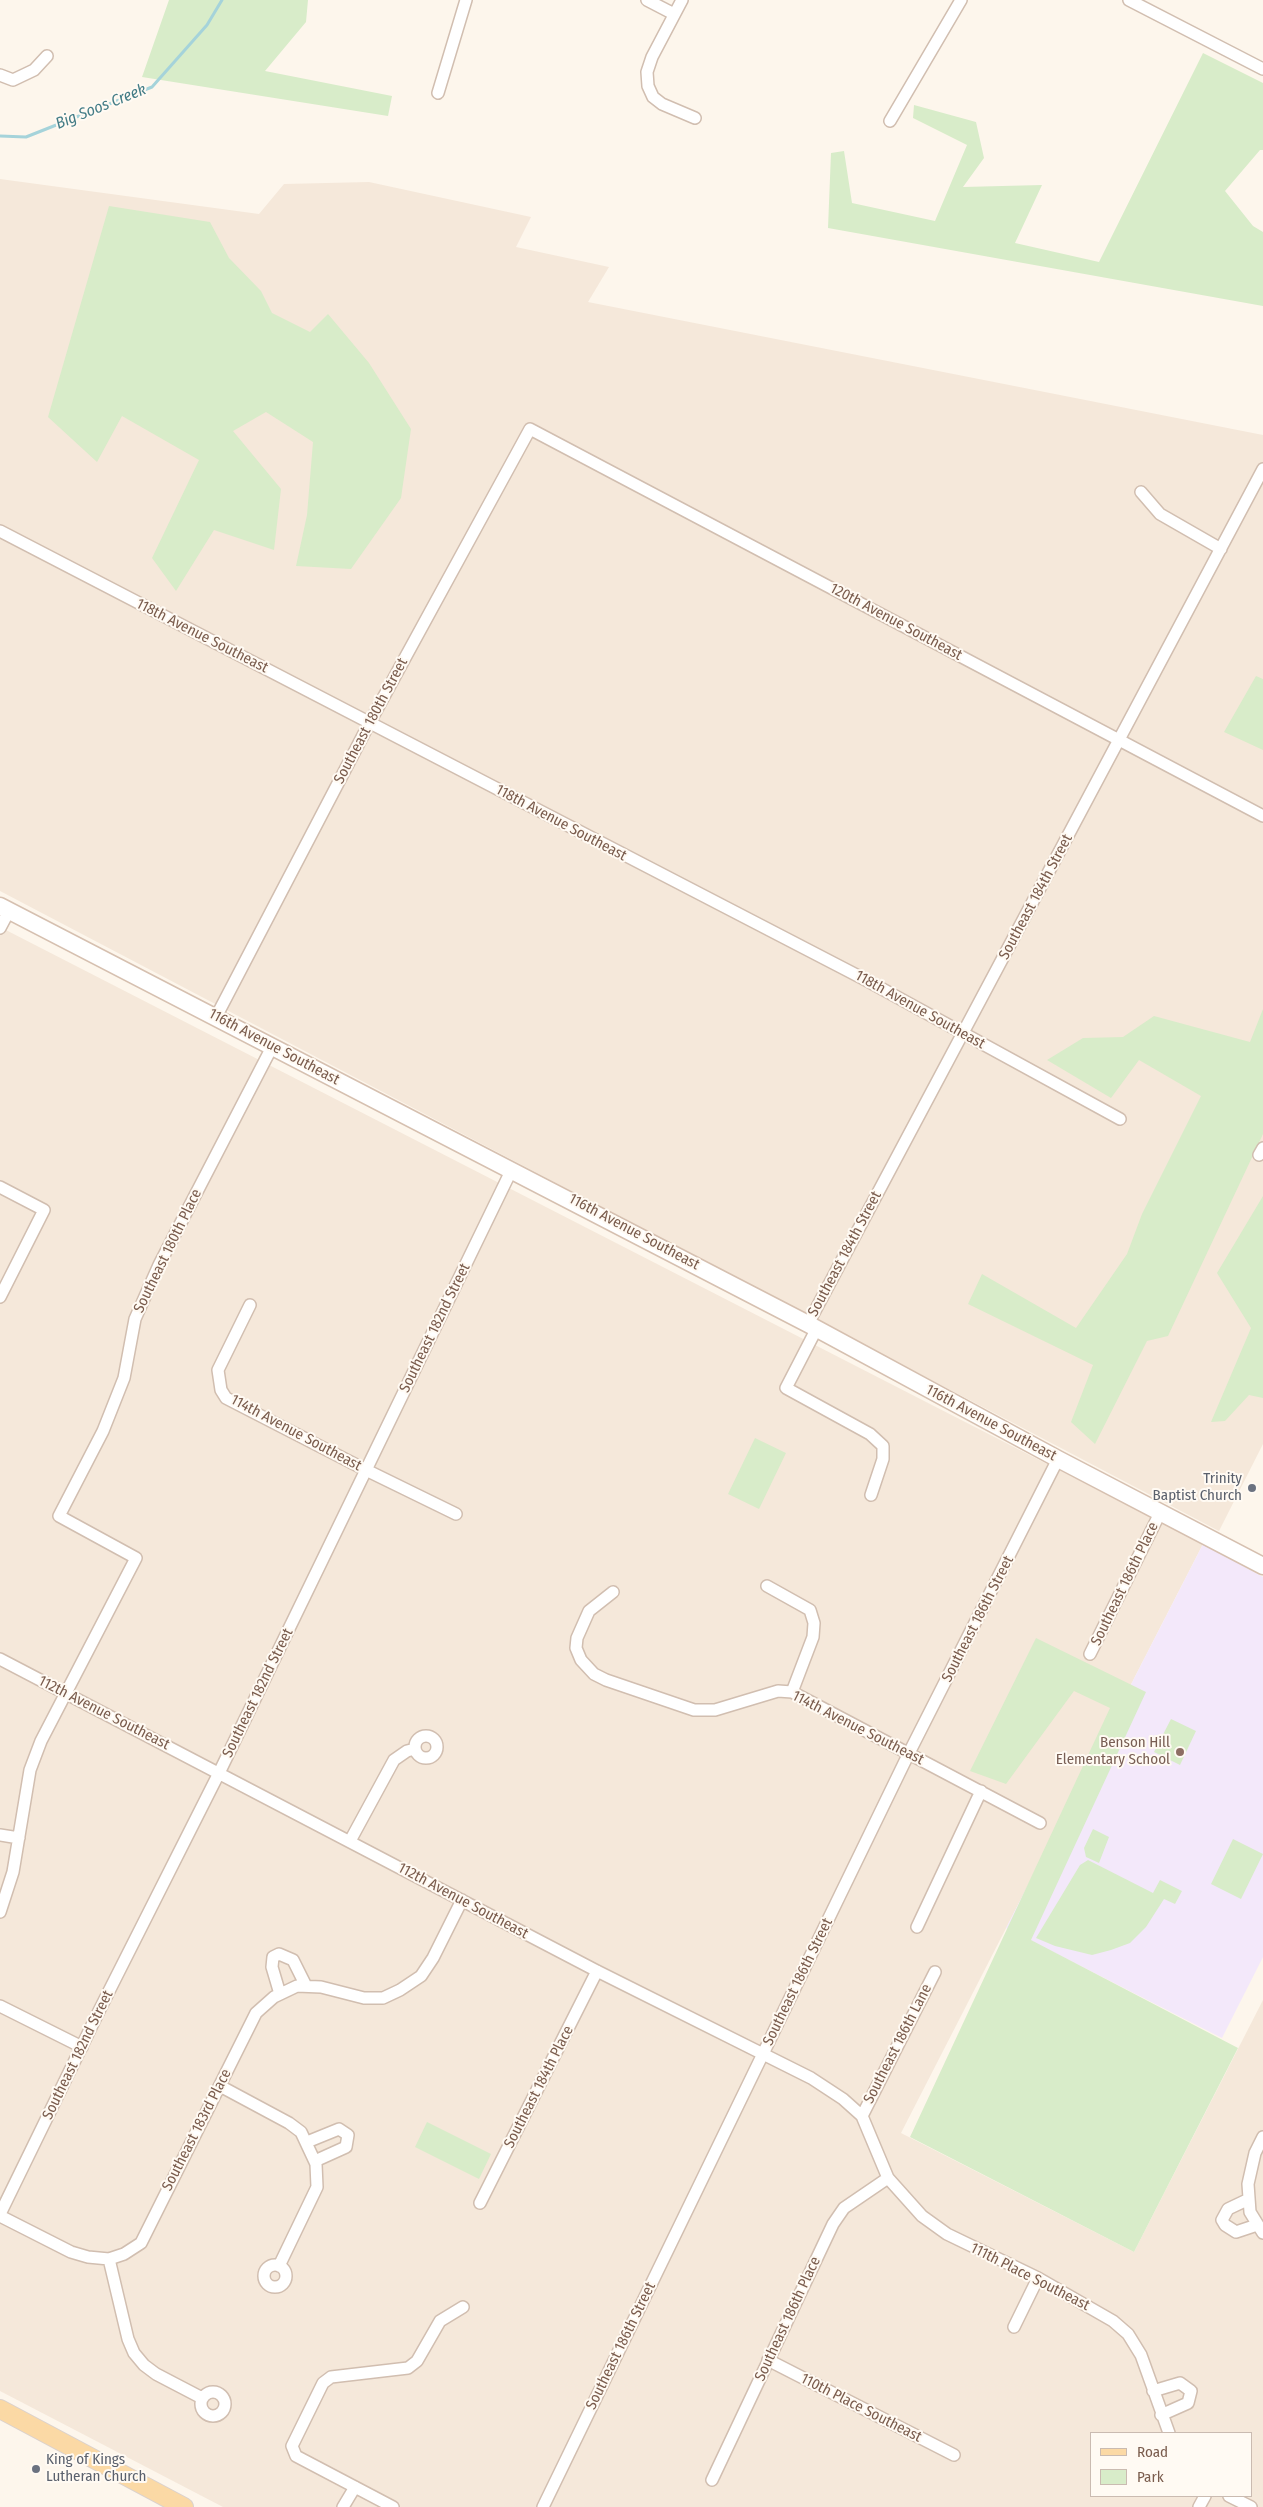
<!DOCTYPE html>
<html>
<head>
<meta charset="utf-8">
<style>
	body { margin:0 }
	#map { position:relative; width:1263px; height:2507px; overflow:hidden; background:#fdf6ec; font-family:"Fira Sans Condensed",sans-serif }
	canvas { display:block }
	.legend { position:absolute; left:1090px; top:2432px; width:162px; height:65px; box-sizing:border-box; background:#fffaf3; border:1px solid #cabbb1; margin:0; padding:6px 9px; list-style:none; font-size:15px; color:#7a5c4d }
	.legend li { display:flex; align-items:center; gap:10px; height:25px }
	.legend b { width:25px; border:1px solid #cabbb1 }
</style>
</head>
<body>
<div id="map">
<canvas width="1263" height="2507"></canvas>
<ul class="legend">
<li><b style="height:6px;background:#fbd9a5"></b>Road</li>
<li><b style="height:14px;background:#d8ecc9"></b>Park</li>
</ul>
</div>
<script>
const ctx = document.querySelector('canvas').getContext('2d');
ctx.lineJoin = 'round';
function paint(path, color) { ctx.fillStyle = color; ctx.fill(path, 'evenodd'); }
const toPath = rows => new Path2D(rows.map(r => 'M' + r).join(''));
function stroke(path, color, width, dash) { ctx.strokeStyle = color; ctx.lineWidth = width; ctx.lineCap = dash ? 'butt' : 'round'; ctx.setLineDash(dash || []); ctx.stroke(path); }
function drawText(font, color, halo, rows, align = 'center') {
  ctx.font = font + ' "Fira Sans Condensed",sans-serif'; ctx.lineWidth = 4; ctx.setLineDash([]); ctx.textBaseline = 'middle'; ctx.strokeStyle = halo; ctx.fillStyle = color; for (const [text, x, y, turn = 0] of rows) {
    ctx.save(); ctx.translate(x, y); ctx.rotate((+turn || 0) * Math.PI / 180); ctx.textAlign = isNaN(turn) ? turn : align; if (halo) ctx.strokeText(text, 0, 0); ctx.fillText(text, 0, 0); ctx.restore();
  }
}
const residential = toPath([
	[0,179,259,214,284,184,369,182,531,217,516,247,609,267,588,302,1263,435,1263,1444,1219,1531,0,891],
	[0,927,1203,1544,901,2133,1134,2252,1263,2000,1263,2507,223,2507,0,2391],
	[1092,2433,1252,2433,1252,2496,1092,2496]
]);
const education = toPath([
	[1203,1544,1263,1577,1263,1957,1222,2038,1006,1928]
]);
const green = toPath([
	[169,0,308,0,306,22,265,71,392,96,388,116,142,77],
	[1203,53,1263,83,1263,150,1260,150,1225,191,1253,226,1263,232,1263,306,828,228,831,153,844,151,852,203,935,221,967,145,913,118,914,105,976,122,984,158,963,187,1042,185,1015,243,1099,262],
	[109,206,210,222,229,258,261,291,272,313,310,332,328,314,369,363,411,429,401,498,351,569,296,566,307,515,313,442,266,412,233,431,281,489,274,550,214,530,176,591,152,558,199,460,122,416,97,462,48,417],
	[1256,676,1263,679,1263,750,1224,732],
	[1263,1009,1263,1134,1168,1336,1147,1341,1095,1444,1071,1422,1093,1365,968,1304,982,1274,1076,1328,1127,1254,1142,1214,1201,1096,1139,1060,1111,1098,1047,1060,1083,1038,1123,1037,1154,1016,1250,1042],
	[1263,1196,1263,1398,1249,1395,1225,1421,1211,1422,1251,1328,1217,1273],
	[755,1438,786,1453,759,1509,728,1494],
	[1036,1638,1146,1692,1031,1940,1238,2048,1134,2252,910,2137,1110,1708,1074,1691,1006,1784,970,1771],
	[1171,1719,1196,1731,1180,1765,1154,1752],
	[1093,1829,1109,1837,1099,1863,1086,1857,1084,1848],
	[1233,1839,1263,1854,1241,1899,1211,1884],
	[1088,1860,1153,1893,1160,1880,1182,1891,1175,1904,1164,1899,1146,1927,1130,1943,1111,1950,1092,1955,1055,1946,1036,1938,1080,1865],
	[427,2122,491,2154,479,2179,415,2147]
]);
const stream = toPath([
	[0,136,26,137,152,87,207,25,222,0]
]);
const street = toPath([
	[647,0,674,14],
	[682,0,652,57,647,72,648,86,653,97,662,104,695,118],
	[1129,0,1263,69],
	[0,75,13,80,34,70,47,56],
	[438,93,466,0],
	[890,121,961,0],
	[1141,492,1160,514,1221,549],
	[0,531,864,979,1120,1119],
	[0,928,9,911],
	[216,1017,370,722,530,429,1263,816],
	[1259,1155,1263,1148],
	[0,1187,44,1210,0,1297],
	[250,1305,218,1370,221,1390,226,1398,366,1470,456,1514],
	[808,1324,1263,469],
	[817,1328,786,1388,870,1434,883,1446,883,1459,871,1495],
	[767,1586,810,1610,814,1623,813,1637,792,1692],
	[613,1592,589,1611,577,1638,576,1648,581,1660,594,1674,606,1680,694,1710,715,1710,778,1691,792,1692,1040,1823],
	[1090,1654,1160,1513],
	[0,1659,597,1971,811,2078,843,2099,862,2116,888,2178,922,2216,947,2234,1038,2278,1113,2321,1128,2334,1141,2355,1169,2433],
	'415 1747a11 11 0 1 1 22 0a11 11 0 1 1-22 0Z',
	[0,1835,19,1838],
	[350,1841,394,1760,407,1751,415,1749],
	[0,1912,13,1872,30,1770,41,1741,136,1558,59,1516,103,1431,124,1378,135,1319,159,1265,272,1047],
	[917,1927,981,1791],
	[280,1994,272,1967,273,1957,279,1954,293,1960,306,1986],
	[0,2006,82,2047],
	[220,2086,289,2123,301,2132,316,2164,317,2187,279,2266],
	[862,2116,935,1972],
	[1263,2137,1255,2153,1248,2184,1250,2212,1263,2233],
	[307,2142,339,2129,348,2135,346,2147,315,2161],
	[1249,2199,1228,2209,1222,2220,1225,2225,1236,2232,1257,2225],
	[480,2203,597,1971],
	[0,2214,99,2011,219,1773,512,1169],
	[0,2216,71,2252,88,2257,109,2259,124,2254,141,2243,256,2013,274,1997,297,1986,321,1987,364,1998,383,1998,400,1990,421,1976,433,1958,462,1900],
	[109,2259,128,2339,134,2353,144,2365,156,2374,202,2398],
	'264 2276a11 11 0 1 1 22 0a11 11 0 1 1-22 0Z',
	[1014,2327,1038,2278],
	[768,2360,954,2455],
	[1153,2391,1180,2383,1191,2391,1188,2403,1161,2415],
	'201 2404a12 12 0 1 1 24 0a12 12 0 1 1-24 0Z',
	[712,2480,833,2224,844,2208,888,2178],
	[1229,2496,1251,2507],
	[343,2507,355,2487],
	[393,2507,296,2456,292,2446,323,2383,331,2377,408,2368,417,2361,440,2321,463,2307],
	[543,2507,909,1753,1058,1459],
	[1199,2507,1205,2496]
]);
const secondary = toPath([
	[0,906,808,1324,1058,1459,1263,1566]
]);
const primary = toPath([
	[0,2409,184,2507]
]);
const markers = [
	[1252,1488,5,"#6b7280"],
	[1180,1752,5,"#8d6e63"],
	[36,2469,5,"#6b7280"]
];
const streetNames = [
	["120th Avenue Southeast",896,622,28],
	["118th Avenue Southeast",202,636,27],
	["Southeast 180th Street",371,721,-62],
	["118th Avenue Southeast",561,823,28],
	["Southeast 184th Street",1036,897,-62],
	["118th Avenue Southeast",920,1010,29],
	["116th Avenue Southeast",274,1047,28],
	["116th Avenue Southeast",634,1232,28],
	["Southeast 180th Place",168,1251,-64],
	["Southeast 184th Street",845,1254,-62],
	["Southeast 182nd Street",435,1328,-64],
	["116th Avenue Southeast",991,1423,28],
	["114th Avenue Southeast",296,1433,28],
	["Southeast 186th Place",1125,1584,-64],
	["Southeast 186th Street",978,1619,-63],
	["Southeast 182nd Street",258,1693,-64],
	["112th Avenue Southeast",104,1713,27],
	["114th Avenue Southeast",858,1728,27],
	["112th Avenue Southeast",463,1901,28],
	["Southeast 186th Street",798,1982,-64],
	["Southeast 186th Lane",898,2044,-63],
	["Southeast 182nd Street",78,2055,-64],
	["Southeast 184th Place",539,2087,-63],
	["Southeast 183rd Place",197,2130,-63],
	["111th Place Southeast",1030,2277,27],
	["Southeast 186th Place",788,2319,-65],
	["Southeast 186th Street",621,2346,-64],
	["110th Place Southeast",861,2408,27]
];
const worshipNames = [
	["Trinity",1242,1479],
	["Baptist Church",1242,1496],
	["King of Kings",46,2460,"left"],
	["Lutheran Church",46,2477,"left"]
];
const educationNames = [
	["Benson Hill",1170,1743],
	["Elementary School",1170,1760]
];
const waterNames = [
	["Big Soos Creek",101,107,-22]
];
paint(residential, '#f5e8da');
paint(education, '#f3e8fa');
paint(green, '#d8ecc9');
stroke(stream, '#a5d3da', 3);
stroke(street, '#d1beb0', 14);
stroke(secondary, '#d6c0b0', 19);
stroke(primary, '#dad1cd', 20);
stroke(street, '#fff', 11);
stroke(secondary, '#fff', 16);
stroke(primary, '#fbd9a5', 18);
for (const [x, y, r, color] of markers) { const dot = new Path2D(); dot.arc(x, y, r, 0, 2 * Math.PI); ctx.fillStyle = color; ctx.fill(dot); stroke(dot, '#fffaf3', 2); }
drawText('15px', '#7a5c4d', '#fffaf3', streetNames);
drawText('15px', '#5b616d', '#fffaf3', worshipNames, 'right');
drawText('15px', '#785e54', '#fffaf3', educationNames, 'right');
drawText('italic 16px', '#437c86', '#fffaf3', waterNames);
</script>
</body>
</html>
